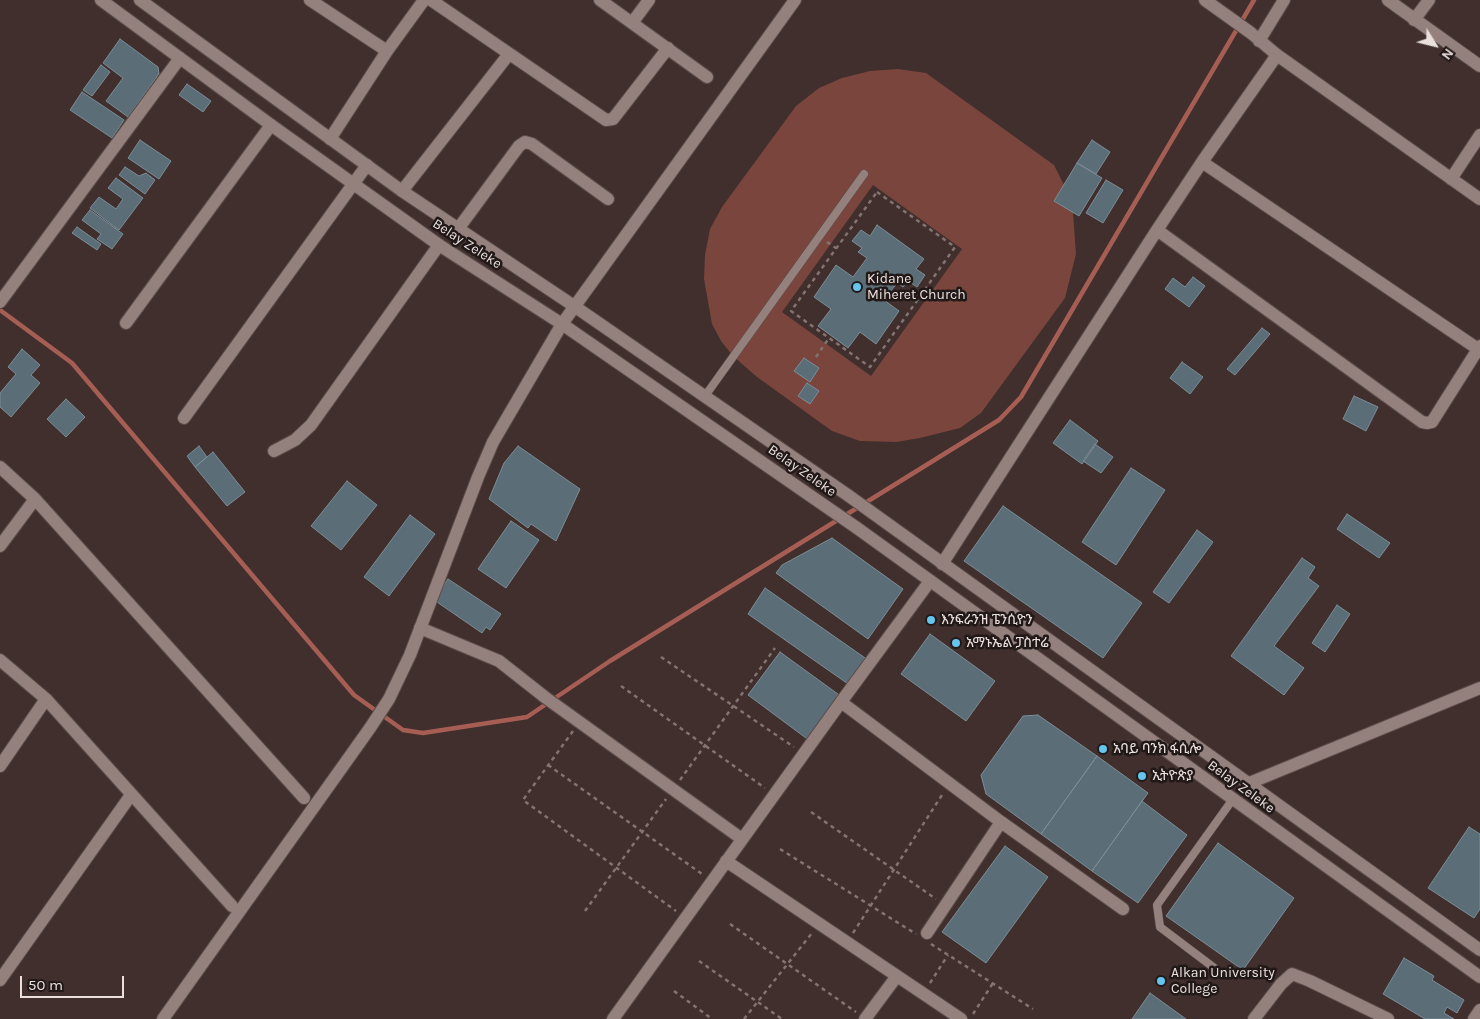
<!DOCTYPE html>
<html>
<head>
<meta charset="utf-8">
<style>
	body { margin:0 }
	#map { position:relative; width:1480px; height:1019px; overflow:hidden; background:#402f2c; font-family:Karla,sans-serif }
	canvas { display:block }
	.north { position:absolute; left:1410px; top:20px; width:50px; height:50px; -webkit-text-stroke:4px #211918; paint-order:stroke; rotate:126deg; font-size:14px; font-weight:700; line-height:20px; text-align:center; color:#ebe0de }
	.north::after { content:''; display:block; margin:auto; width:18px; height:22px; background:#ebe0de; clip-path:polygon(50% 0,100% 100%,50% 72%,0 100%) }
	.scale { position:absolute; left:20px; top:976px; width:104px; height:22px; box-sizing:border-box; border:2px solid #ebe0de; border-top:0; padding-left:6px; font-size:15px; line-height:18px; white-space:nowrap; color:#ebe0de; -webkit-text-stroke:4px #211918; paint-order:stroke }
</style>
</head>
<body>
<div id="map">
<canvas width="1480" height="1019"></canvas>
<div class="north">N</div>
<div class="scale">50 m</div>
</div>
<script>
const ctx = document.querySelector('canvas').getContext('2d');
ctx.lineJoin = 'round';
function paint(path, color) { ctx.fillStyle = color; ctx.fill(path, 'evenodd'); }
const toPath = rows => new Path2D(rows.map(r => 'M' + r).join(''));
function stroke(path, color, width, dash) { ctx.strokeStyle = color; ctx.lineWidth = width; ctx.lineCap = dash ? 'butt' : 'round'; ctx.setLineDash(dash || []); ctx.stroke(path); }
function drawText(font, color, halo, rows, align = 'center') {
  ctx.font = font + ' Karla,"Noto Sans Ethiopic",sans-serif'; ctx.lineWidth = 5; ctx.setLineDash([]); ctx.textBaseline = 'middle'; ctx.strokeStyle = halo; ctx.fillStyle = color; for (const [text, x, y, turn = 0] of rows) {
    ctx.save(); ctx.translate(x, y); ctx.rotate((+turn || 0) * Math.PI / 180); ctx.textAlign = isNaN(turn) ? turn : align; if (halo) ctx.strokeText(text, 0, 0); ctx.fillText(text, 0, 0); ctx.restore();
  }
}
const green = toPath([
	[898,69,926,73,1054,165,1064,185,1073,212,1076,254,1065,298,981,413,960,428,920,438,896,442,860,441,832,431,757,377,733,356,721,341,712,324,704,279,705,255,710,229,722,207,796,106,819,88,842,78,870,71],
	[873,185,962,249,871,376,782,312]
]);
const stream = toPath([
	[0,310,72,363,354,695,403,730,423,733,527,717,610,661,999,420,1021,397,1254,0]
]);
const building = toPath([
	[120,39,158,67,159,74,128,117,106,101,123,78,103,63,120,39],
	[101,65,110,72,92,96,83,90,101,65],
	[187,84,211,101,203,112,179,95,187,84],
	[82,92,124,120,112,138,70,110,82,92],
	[140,140,171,161,159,179,128,158,140,140],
	[1092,140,1110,152,1096,174,1077,163,1092,140],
	[1077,163,1102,178,1079,216,1054,201,1077,163],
	[125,167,139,176,146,173,155,180,145,194,119,175,125,167],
	[116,178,143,198,119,230,90,208,99,197,116,209,123,199,108,188,116,178],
	[1106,180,1123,190,1103,223,1086,213,1106,180],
	[90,210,123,234,112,249,97,239,101,234,82,220,90,210],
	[877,225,924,259,916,269,925,275,917,287,908,281,903,287,897,283,884,300,899,311,876,344,860,332,848,348,818,326,831,309,814,297,836,265,853,277,867,258,858,252,862,248,852,241,861,230,870,236,877,225],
	[77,227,101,244,97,250,72,233,77,227],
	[1193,277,1205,286,1189,307,1165,289,1173,278,1185,287,1193,277],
	[1262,328,1270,334,1235,375,1227,369,1262,328],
	[22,349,40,365,31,375,40,383,11,417,0,407,0,393,16,374,8,367,22,349],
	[804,358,819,368,810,382,794,371,804,358],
	[1182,362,1203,377,1190,394,1170,378,1182,362],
	[807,383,819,391,810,404,798,396,807,383],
	[1354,396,1378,407,1366,431,1343,419,1354,396],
	[66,399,85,417,66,437,47,419,66,399],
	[1070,420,1098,441,1082,464,1053,443,1070,420],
	[1095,444,1113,457,1101,473,1083,461,1095,444],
	[199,446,207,457,195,467,187,456,199,446],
	[518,446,580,489,556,541,531,524,528,528,489,499,504,463,518,446],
	[213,452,245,492,227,506,195,467,213,452],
	[1131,468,1165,490,1116,565,1082,542,1131,468],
	[347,481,377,505,341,550,311,526,347,481],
	[1003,506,1142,603,1103,658,964,561,1003,506],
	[1347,514,1390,543,1379,558,1337,529,1347,514],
	[410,515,435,534,389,596,364,577,410,515],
	[511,521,539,540,506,588,478,569,511,521],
	[1197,530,1213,542,1169,603,1153,592,1197,530],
	[832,538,903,589,868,639,776,573,782,565,832,538],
	[1302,558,1315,567,1308,578,1319,586,1274,646,1304,668,1284,695,1231,656,1302,558],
	[448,579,501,614,490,630,486,627,482,633,434,600,448,579],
	[765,588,868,660,851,686,748,614,765,588],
	[1337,605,1350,614,1325,652,1312,643,1337,605],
	[930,634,995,681,966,721,901,674,930,634],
	[780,652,842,697,810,741,748,695,780,652],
	[1038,715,1097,756,1041,834,986,794,981,775,1023,716,1038,715],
	[1097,756,1148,793,1092,871,1041,834,1097,756],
	[1142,801,1187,835,1138,903,1092,871,1142,801],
	[1469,827,1480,834,1480,909,1474,918,1428,888,1469,827],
	[1218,843,1294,898,1243,970,1166,916,1218,843],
	[1005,846,1048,877,986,963,942,932,1005,846],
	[1404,958,1434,976,1432,980,1464,1000,1457,1013,1447,1007,1444,1013,1454,1019,1425,1019,1383,994,1404,958],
	[1150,993,1186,1019,1132,1019,1150,993]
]);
const path = toPath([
	[877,192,955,247,870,367,791,311,877,192],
	[827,242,836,248],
	[816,357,829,338],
	[661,657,794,747],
	[621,686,765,788],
	[573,731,523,800,676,911],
	[548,765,702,874],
	[680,780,775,648],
	[811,812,936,899],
	[780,849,916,934],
	[585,911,666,799],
	[730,924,856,1012],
	[853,933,942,795],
	[931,944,1033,1009],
	[699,961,782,1019],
	[930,983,948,955],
	[674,991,712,1019],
	[973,1014,993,983],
	[744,1019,812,933]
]);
const lane = toPath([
	[705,396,864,174],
	[1221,973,1160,927,1157,905,1233,799]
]);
const street = toPath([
	[310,0,387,51],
	[431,0,606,120,613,119,668,48],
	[600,0,707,77],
	[1205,0,1251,33,1277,55,1480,199],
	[1388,0,1480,66],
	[1414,20,1429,0],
	[632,23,649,0],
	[1259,41,1284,0],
	[330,139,387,51,424,0],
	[1202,162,1478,349],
	[1451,179,1480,135],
	[402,191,509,54],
	[458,229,519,146,525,142,532,144,608,199],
	[1157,230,1422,422,1427,423,1432,422,1480,346],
	[0,302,180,58],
	[126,323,271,125],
	[184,418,367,165],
	[274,451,295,440,311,425,439,245],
	[0,467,35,499,304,798],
	[0,546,35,499],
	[942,564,1157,230,1202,162,1277,55],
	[420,628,499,661,546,698,742,839],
	[0,660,46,699,232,906],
	[841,702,1001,822,1123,909],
	[0,766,46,699],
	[1247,784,1480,688],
	[726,861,961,1019],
	[927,933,1001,822],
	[0,980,131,795],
	[613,1019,841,702,930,581],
	[865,1019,897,976],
	[1254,1019,1281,984,1292,974,1310,981,1388,1019],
	[1474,1019,1480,1010]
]);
const secondary = toPath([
	[101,0,271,125,439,245,562,324,857,528,1480,977],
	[140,0,402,191,574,306,849,496,1480,950],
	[163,1019,370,728,389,699,410,655,478,477,493,442,562,324,795,0]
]);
const markers = [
	[857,287,5,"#65c5ee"],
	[931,620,5,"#65c5ee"],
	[956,643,5,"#65c5ee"],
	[1103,749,5,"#65c5ee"],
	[1142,776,5,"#65c5ee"],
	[1161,981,5,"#65c5ee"]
];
const streetNames = [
	["Belay Zeleke",467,244,33],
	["Belay Zeleke",802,471,35],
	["Belay Zeleke",1241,787,36]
];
const poiNames = [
	["Kidane",867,279],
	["Miheret Church",867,295],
	["እንፍራንዝ ፔንሲዮን",941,620],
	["አማኑኤል ፓስተሬ",966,643],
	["አባይ ባንክ ፋሲሎ",1113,749],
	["ኢትዮጵያ",1152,776],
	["Alkan University",1171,973],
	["College",1171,989]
];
paint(green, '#7a453d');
stroke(stream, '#a65e54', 4.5);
paint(building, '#5b6d76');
stroke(building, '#7b8d97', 1);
stroke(lane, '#594b49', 9);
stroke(street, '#594b49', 14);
stroke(secondary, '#594b49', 14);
stroke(path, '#827471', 2.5, [4, 4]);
stroke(lane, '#94807c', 8);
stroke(street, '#94807c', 12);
stroke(secondary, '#94807c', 12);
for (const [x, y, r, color] of markers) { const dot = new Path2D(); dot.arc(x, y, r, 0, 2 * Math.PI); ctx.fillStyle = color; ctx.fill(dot); stroke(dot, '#211918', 2); }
drawText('14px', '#ebe0de', '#211918', streetNames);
drawText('14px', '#ebe0de', '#211918', poiNames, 'left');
</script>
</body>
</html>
